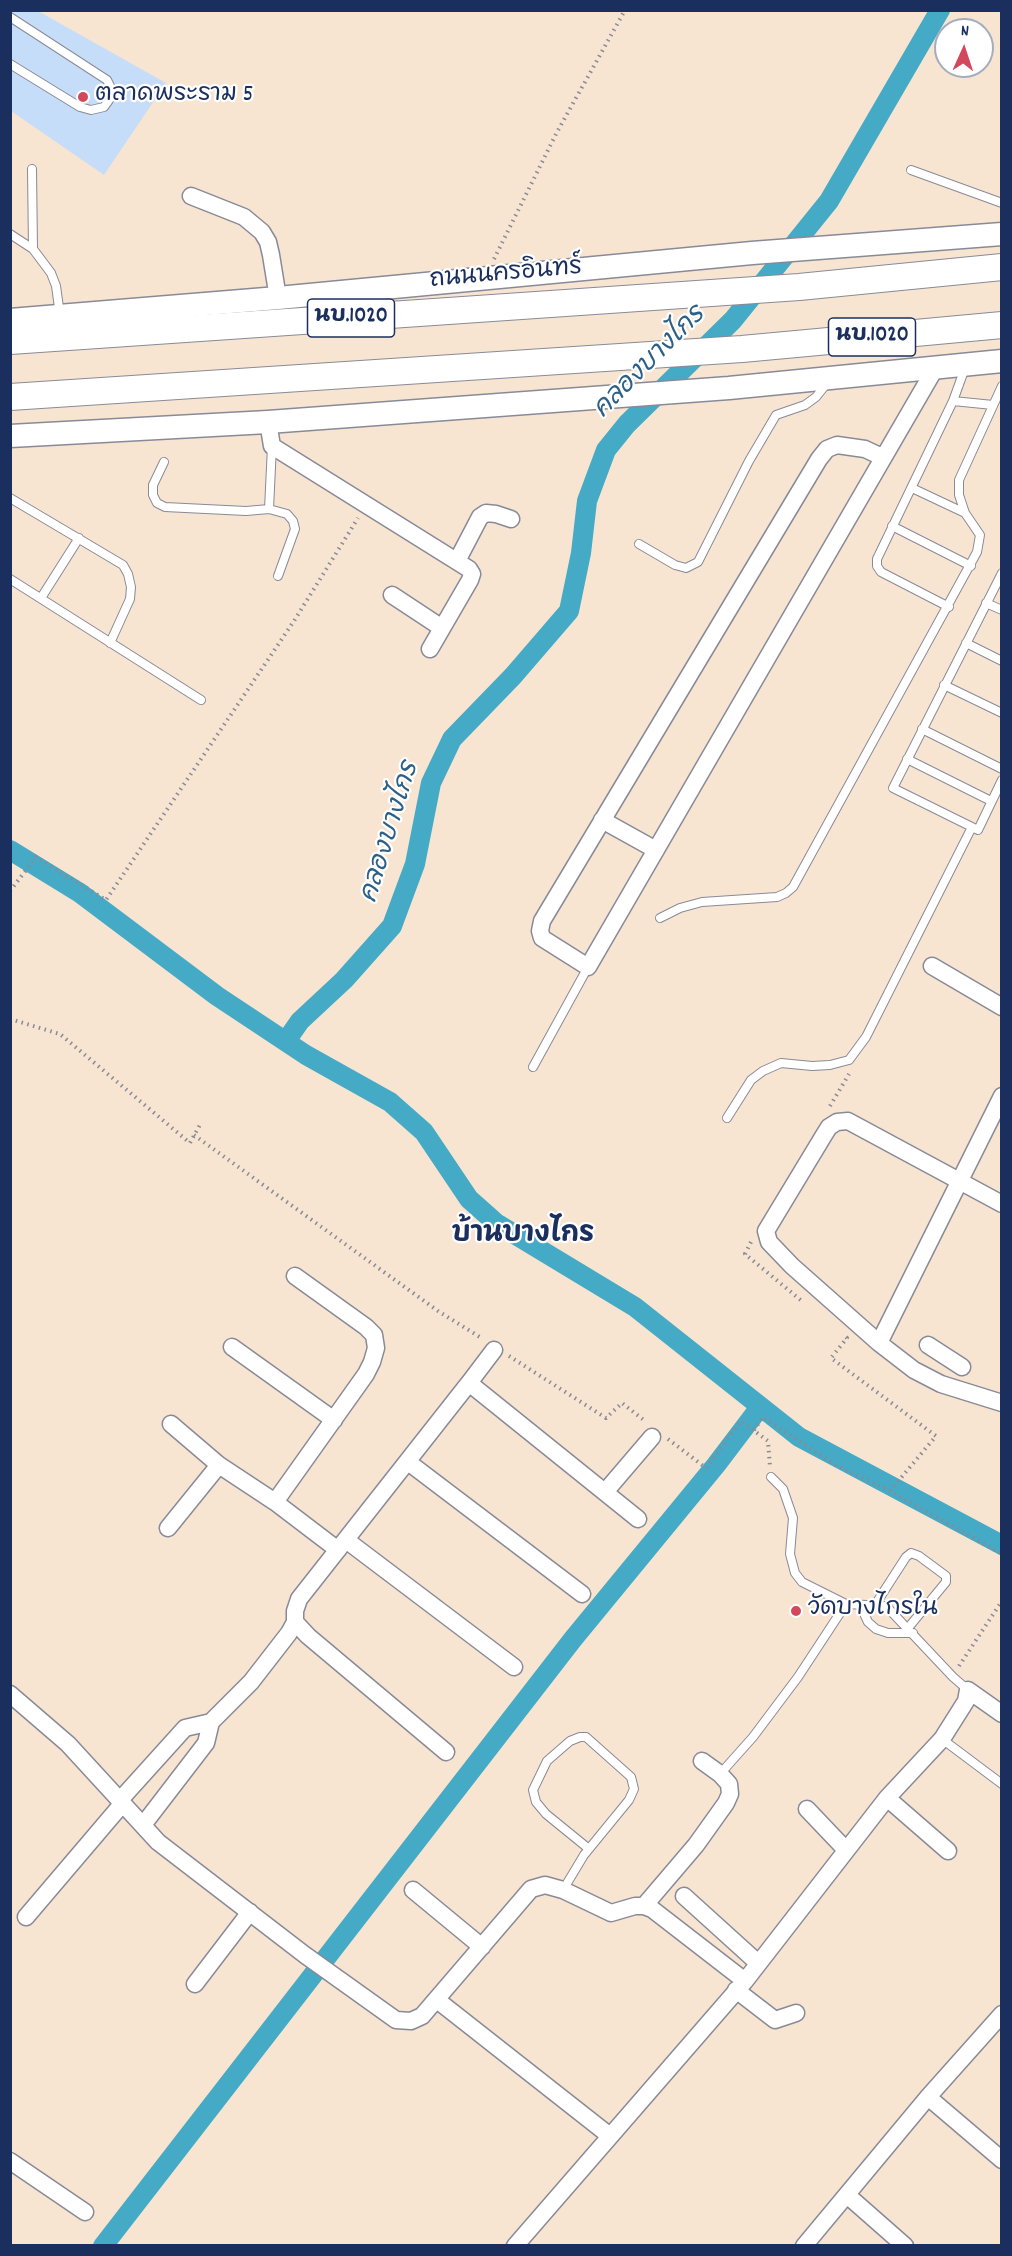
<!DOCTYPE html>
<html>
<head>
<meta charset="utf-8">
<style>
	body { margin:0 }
	#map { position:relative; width:1012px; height:2256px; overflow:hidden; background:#f7e5d1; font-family:Dekko,sans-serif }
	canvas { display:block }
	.frame { position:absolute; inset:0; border:12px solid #1b2f5e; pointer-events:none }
	.north { position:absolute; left:934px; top:18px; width:60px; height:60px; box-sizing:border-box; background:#fff; border:2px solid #a4acbf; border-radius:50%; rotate:3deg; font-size:16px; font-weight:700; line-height:24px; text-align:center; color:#1b2f5e }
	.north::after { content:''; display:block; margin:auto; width:21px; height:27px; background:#d1495b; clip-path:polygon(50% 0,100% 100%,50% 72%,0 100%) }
</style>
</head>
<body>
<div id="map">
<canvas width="1012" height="2256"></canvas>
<div class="frame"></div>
<div class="north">N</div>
</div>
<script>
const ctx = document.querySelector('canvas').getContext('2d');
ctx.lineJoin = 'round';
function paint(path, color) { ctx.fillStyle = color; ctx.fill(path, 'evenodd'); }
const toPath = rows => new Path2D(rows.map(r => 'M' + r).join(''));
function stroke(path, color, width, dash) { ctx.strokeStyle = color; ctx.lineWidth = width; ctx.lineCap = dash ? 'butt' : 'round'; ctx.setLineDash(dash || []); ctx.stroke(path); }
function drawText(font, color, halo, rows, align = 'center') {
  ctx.font = font + ' Dekko,"Playpen Sans Thai",sans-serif'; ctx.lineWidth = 4.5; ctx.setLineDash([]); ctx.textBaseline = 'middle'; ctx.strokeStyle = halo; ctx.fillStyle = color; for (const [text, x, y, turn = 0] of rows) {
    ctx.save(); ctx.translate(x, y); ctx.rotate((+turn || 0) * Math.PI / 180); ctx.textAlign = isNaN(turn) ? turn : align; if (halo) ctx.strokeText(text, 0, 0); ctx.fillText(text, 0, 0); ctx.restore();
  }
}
const built = toPath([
	[10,11,38,11,166,83,104,175,11,111]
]);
const canal = toPath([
	[10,850,80,893,217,996,306,1055,390,1102,424,1132,469,1199,496,1223,635,1307,799,1437,1002,1545],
	[286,1041,300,1021,344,980,392,926,415,864,431,783,452,739,513,676,569,611,581,553,587,501,606,450,627,424,733,320,829,201,940,10],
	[103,2246,573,1639,716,1465,760,1407]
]);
const path = toPath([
	[494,259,556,134,625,10],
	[10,891,36,857,106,900,294,621,358,518],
	[10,1019,60,1034,190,1143,201,1123],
	[830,1106,849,1074],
	[194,1135,438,1311,483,1339],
	[751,1242,745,1254,803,1302],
	[846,1337,847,1338,831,1358,936,1436,890,1491],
	[509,1356,606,1418,622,1403,645,1421],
	[754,1430,763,1417,834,1464,890,1491,1002,1554],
	[668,1439,706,1468,741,1421,768,1441,770,1467],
	[959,1666,1002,1601]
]);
const service = toPath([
	[10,17,107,80,112,90,109,100,104,107,91,110,80,107,10,64],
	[32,169,33,249],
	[911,170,1002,203],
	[10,234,33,249,51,273,56,286,60,315],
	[953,401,993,405],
	[164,462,153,485,153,495,157,503,165,507,246,511,269,509,272,446],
	[912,488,965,513],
	[10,498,123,565,128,574,131,587,130,599,110,643],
	[269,509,287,514,293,521,295,529,278,576],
	[892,526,971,566],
	[639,544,675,565,686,568,698,562,749,461,776,415,805,405,816,397,828,382],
	[1002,573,893,788,978,830,1002,780],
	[10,579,201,700],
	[41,598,79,538],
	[986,603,1002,610],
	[949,607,881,572,877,566,877,559,953,401,965,368],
	[966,643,1002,661],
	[944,685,1002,713],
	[922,729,1002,769],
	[907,759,991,801],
	[660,918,680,908,702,902,777,897,786,893,793,887,977,552,980,535,965,513,959,495,959,480,1002,386],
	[533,1067,588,967],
	[727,1118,751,1080,763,1071,781,1063,812,1066,830,1065,849,1060,866,1037,972,827],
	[771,1477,783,1489,793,1518,790,1554,795,1573,802,1582,846,1604,886,1606,953,1677,968,1690],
	[860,1605,868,1622,876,1629,888,1633,913,1633],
	[875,1605,906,1557,911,1553,919,1556,946,1576,946,1582,908,1628],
	[942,1739,1002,1784],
	[720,1774,753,1737,798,1677,846,1604],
	[563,1890,584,1855,629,1800,634,1789,631,1777,586,1737,580,1737,570,1741,547,1761,533,1790,536,1802,546,1814,589,1849]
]);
const minor = toPath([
	[191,196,244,217,262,232,268,242,271,255,278,298],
	[268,422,272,446,469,569,472,574,470,580,430,649],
	[882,457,865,449,837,445,827,449,819,459,542,921,540,931,542,938,588,967,936,367],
	[457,561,480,517,486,513,496,514,511,519],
	[392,595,442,628],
	[602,820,656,850],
	[932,966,1002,1007],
	[1002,1204,848,1121,837,1122,829,1127,824,1135,766,1231,769,1242,792,1266,879,1343,914,1370,941,1384,1002,1403],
	[879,1343,1002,1096],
	[928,1345,962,1367],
	[232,1347,334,1420],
	[469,1383,494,1350],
	[171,1424,219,1465,275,1502,338,1550],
	[408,1462,582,1594],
	[605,1492,652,1437],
	[275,1502,366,1374,372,1362,376,1348,374,1335,366,1327,295,1276],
	[168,1528,219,1465],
	[346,1540,514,1667],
	[295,1622,308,1636,446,1752],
	[10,1694,68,1744,158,1842,305,1955,396,2020,411,2021,422,2016,531,1889,545,1885,563,1890,611,1913,635,1906,644,1906,652,1909,745,1981],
	[887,1798,948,1851],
	[120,1800,185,1728,211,1722,251,1682,289,1633,295,1622,295,1611,299,1599,469,1383,638,1519],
	[807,1809,846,1850],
	[143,1825,206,1743,211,1722],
	[413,1890,482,1947],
	[684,1896,758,1963],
	[644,1906,696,1845,726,1803,730,1794,729,1784,720,1774,702,1761],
	[26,1917,123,1803],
	[195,1984,250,1912],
	[736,1990,775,2020,796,2013],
	[437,2000,610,2136],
	[928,2097,1002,2160],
	[10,2161,85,2212],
	[847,2195,905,2246],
	[515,2246,745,1981,887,1798,942,1739,966,1701,968,1690,1002,1714],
	[804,2246,928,2097,1002,2014]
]);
const secondary = toPath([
	[10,320,278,298,752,253,1002,234],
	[10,436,268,422,729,388,1002,361]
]);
const primary = toPath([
	[10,341,799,287,1002,267],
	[10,397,742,349,1002,325]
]);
const markers = [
	[83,97,6,"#d1495b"],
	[796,1611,6,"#d1495b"]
];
const shields = [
	[351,318,87],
	[872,337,87]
];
const shieldNames = [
	["นบ.1020",351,318],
	["นบ.1020",872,337]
];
const poiNames = [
	["ตลาดพระราม 5",95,97],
	["วัดบางไกรใน",808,1611]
];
const streetNames = [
	["ถนนนครอินทร์",506,276,-5]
];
const waterNames = [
	["คลองบางไกร",651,364,-45],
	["คลองบางไกร",392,833,-73]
];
const quarterNames = [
	["บ้านบางไกร",523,1237]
];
paint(built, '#c6ddf9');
stroke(canal, '#45aac5', 20);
stroke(service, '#898a98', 10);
stroke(minor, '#898a98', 19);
stroke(secondary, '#898a98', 25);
stroke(primary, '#898a98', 28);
stroke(path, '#898a98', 4, [1.5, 4.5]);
stroke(service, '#fff', 8);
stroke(minor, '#fff', 16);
stroke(secondary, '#fff', 22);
stroke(primary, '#fff', 26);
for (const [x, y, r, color] of markers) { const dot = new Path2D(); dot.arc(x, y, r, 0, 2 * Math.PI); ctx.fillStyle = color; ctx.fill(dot); stroke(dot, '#fff', 2); }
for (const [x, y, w] of shields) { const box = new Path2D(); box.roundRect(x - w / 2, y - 19, w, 38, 4.5); ctx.fillStyle = '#fff'; ctx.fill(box); stroke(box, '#1b2f5e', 1.5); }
drawText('bold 22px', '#1b2f5e', null, shieldNames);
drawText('24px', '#1b2f5e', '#fff', poiNames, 'left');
drawText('24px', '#1b2f5e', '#fff', streetNames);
drawText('italic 26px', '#2c6087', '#fff', waterNames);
drawText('bold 27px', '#1b2f5e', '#fff', quarterNames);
</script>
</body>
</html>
